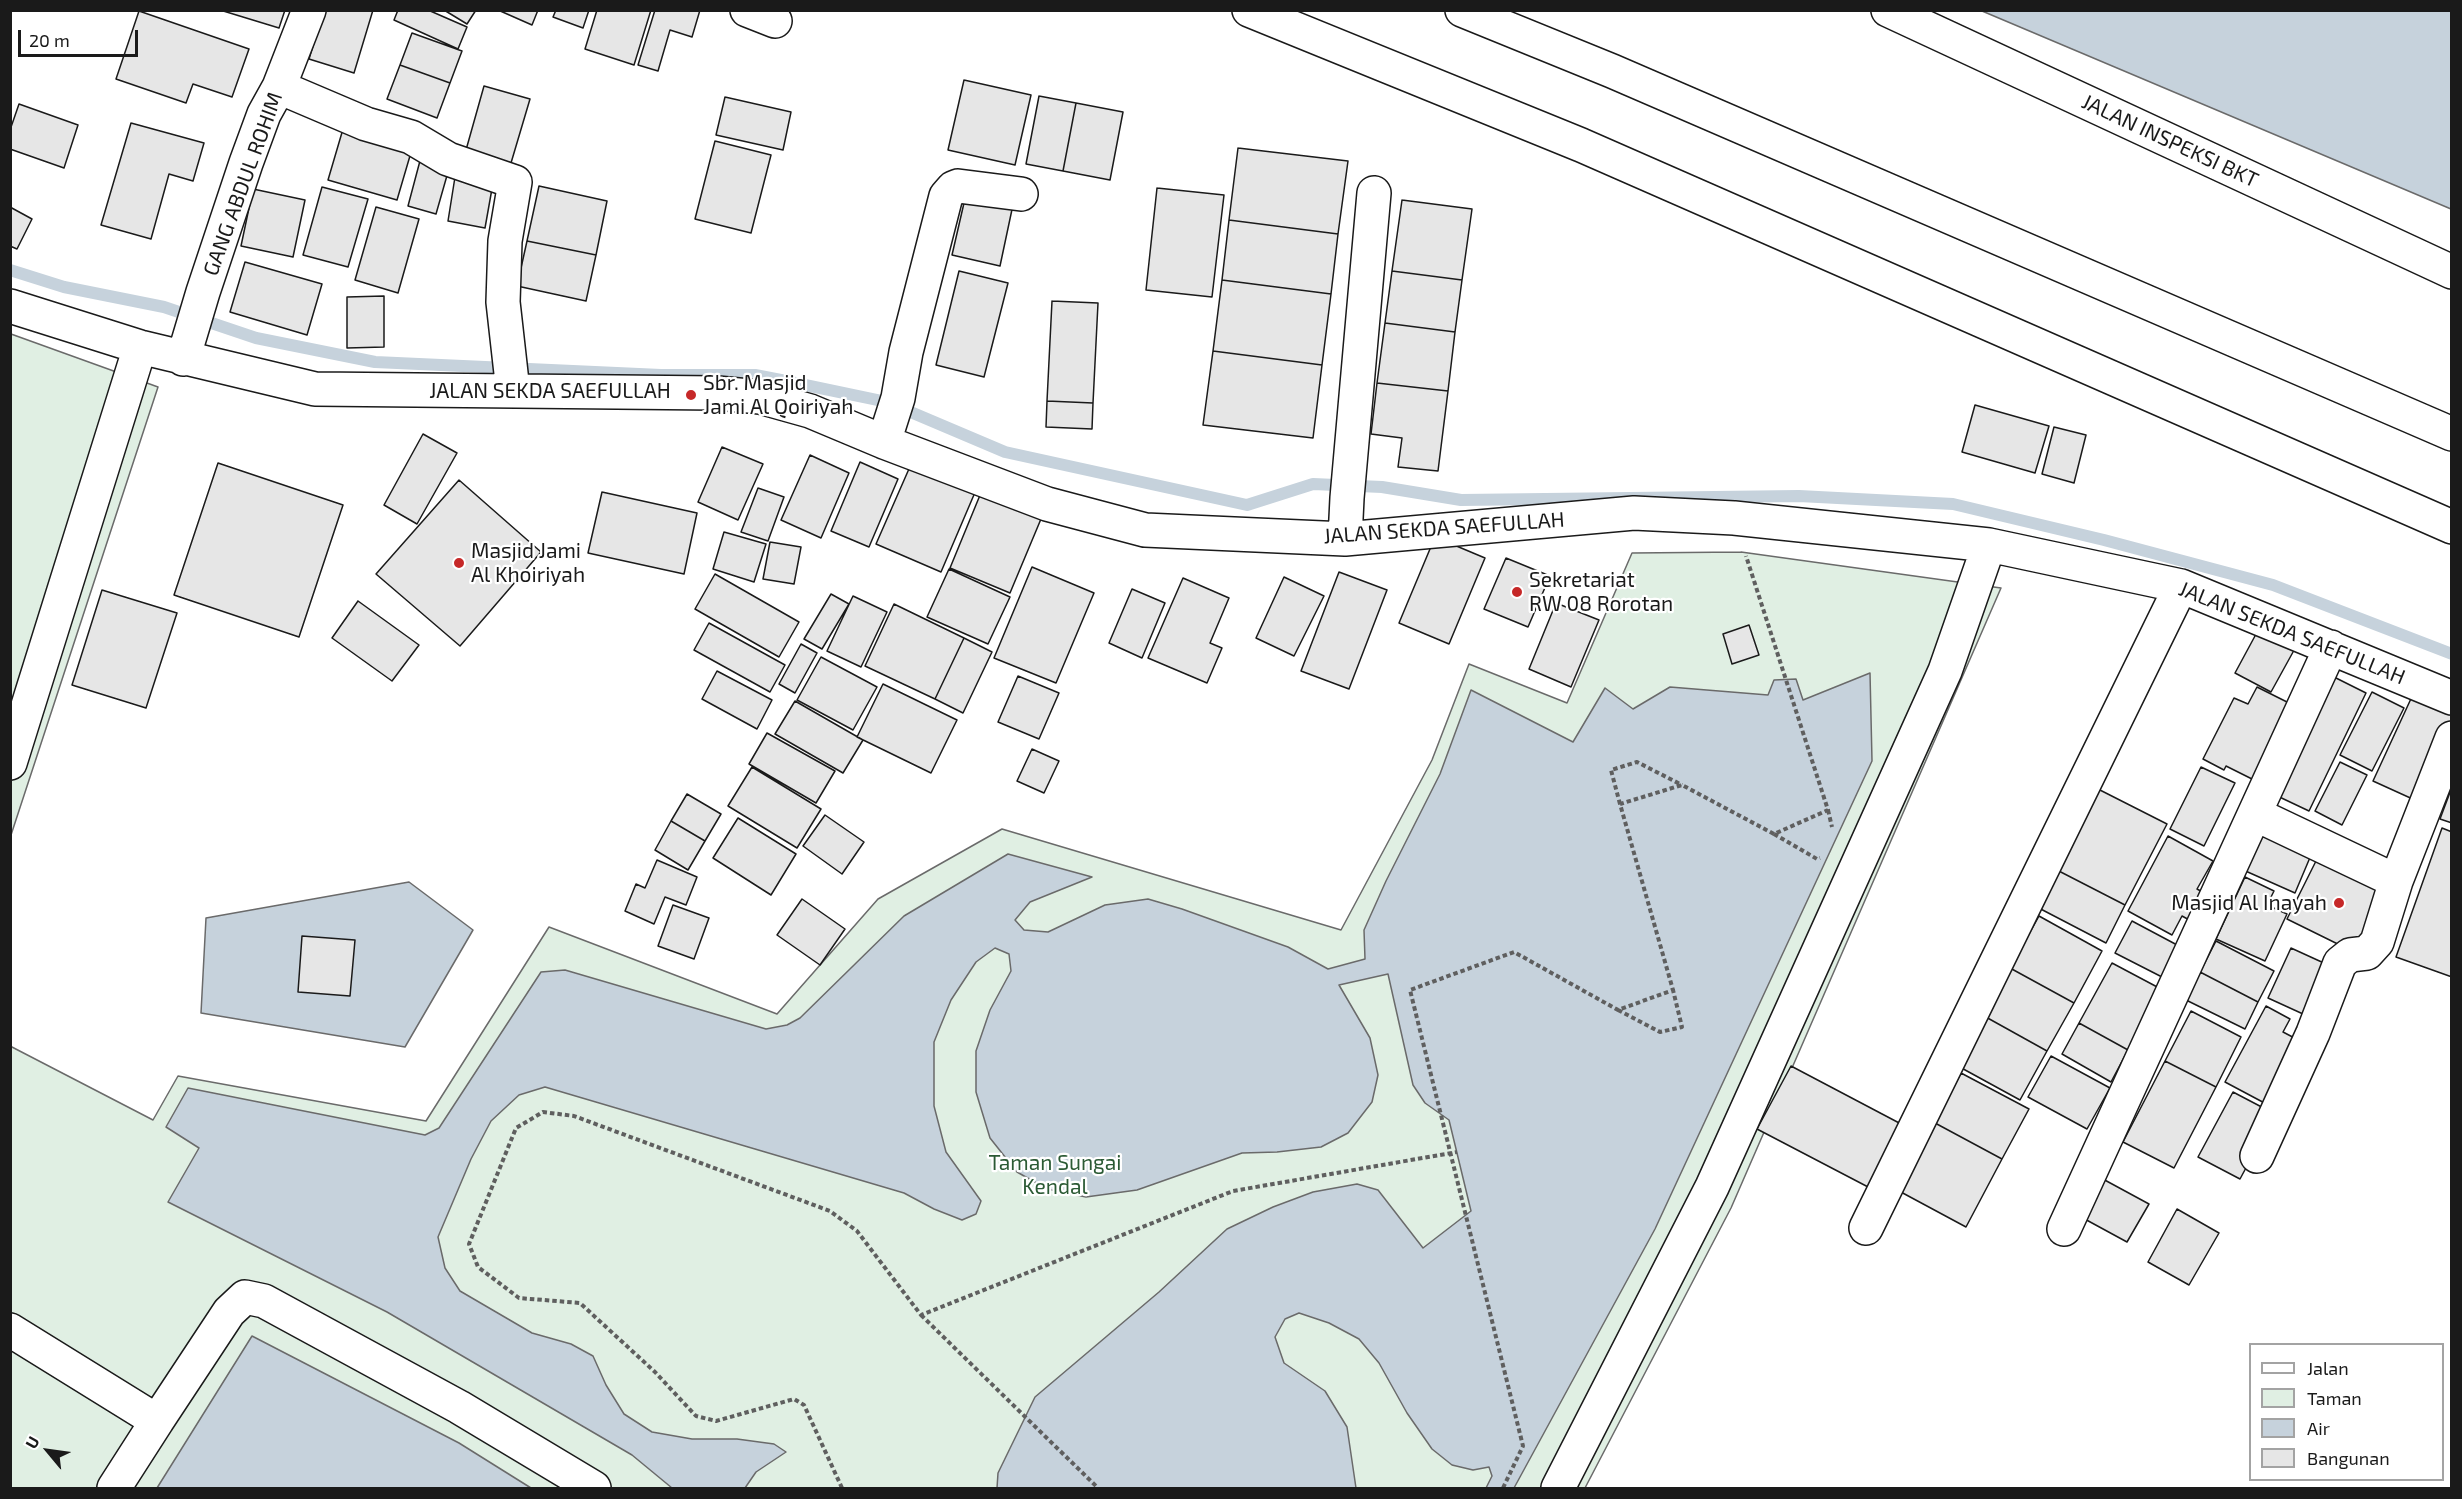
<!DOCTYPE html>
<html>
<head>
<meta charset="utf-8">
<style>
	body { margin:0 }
	#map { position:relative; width:2462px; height:1499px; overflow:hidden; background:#fff; font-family:"Exo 2",sans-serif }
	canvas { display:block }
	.frame { position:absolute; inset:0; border:12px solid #1a1a1a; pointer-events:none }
	.legend { position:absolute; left:2249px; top:1343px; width:195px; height:138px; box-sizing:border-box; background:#fff; border:2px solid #a3a3a3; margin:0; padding:8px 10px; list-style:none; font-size:18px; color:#1a1a1a }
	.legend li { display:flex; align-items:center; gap:12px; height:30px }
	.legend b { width:30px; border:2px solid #a3a3a3 }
	.north { position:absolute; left:18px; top:1421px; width:60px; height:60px; -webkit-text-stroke:4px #fff; paint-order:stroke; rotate:299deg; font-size:16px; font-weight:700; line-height:24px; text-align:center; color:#1a1a1a }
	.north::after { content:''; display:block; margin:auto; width:21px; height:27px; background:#1a1a1a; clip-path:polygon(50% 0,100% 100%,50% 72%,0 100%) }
	.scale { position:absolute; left:18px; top:30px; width:120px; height:27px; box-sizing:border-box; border:3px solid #1a1a1a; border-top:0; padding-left:8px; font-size:18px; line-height:21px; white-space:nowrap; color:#1a1a1a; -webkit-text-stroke:4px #fff; paint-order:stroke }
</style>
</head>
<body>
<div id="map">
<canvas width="2462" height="1499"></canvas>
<div class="frame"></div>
<ul class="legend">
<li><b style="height:8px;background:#fff"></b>Jalan</li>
<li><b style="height:16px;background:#e0efe3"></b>Taman</li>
<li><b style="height:16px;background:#c6d2dc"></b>Air</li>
<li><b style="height:16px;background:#e6e6e6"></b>Bangunan</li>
</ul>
<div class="north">U</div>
<div class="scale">20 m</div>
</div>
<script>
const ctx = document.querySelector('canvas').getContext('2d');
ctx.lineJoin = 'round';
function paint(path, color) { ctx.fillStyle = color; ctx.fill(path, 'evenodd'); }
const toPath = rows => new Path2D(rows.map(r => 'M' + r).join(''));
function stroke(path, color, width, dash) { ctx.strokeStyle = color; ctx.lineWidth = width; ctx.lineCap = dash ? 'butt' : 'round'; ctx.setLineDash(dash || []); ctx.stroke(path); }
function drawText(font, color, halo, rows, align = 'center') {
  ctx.font = font + ' "Exo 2",sans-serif'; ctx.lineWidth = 4.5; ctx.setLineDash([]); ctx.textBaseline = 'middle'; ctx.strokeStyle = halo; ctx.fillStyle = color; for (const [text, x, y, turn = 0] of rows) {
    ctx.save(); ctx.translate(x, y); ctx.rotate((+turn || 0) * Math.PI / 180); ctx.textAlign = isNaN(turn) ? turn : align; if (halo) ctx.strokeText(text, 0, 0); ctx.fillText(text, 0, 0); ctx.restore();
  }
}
const green = toPath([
	[11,334,158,387,11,835,11,334],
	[1741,552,2001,588,1731,1208,1585,1488,11,1488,10,1046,153,1120,178,1076,426,1121,549,927,777,1014,878,899,1002,829,1341,930,1432,760,1469,664,1567,703,1632,553,1741,552]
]);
const water = toPath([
	[1982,11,2451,11,2451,209,1982,11],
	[1870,673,1872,761,1655,1229,1514,1488,1486,1488,1492,1476,1489,1467,1473,1470,1452,1465,1432,1449,1407,1413,1379,1363,1359,1339,1329,1323,1299,1313,1285,1319,1275,1337,1284,1363,1325,1391,1347,1427,1356,1488,997,1488,998,1473,1035,1397,1159,1292,1227,1229,1273,1207,1313,1192,1357,1184,1378,1190,1423,1248,1471,1211,1449,1120,1425,1103,1413,1085,1388,974,1339,985,1370,1038,1378,1075,1372,1102,1348,1133,1321,1147,1277,1152,1242,1153,1137,1190,1086,1197,1047,1189,1017,1172,990,1138,976,1092,976,1051,990,1010,1011,971,1009,954,995,948,976,962,951,1000,934,1042,934,1106,946,1152,981,1201,976,1214,962,1220,934,1209,904,1193,545,1087,519,1095,491,1121,471,1159,438,1237,445,1268,460,1291,532,1333,571,1344,593,1356,606,1385,624,1414,652,1432,692,1439,737,1439,774,1444,786,1452,756,1472,745,1488,672,1488,632,1455,387,1312,168,1202,199,1148,166,1127,188,1088,425,1135,439,1128,541,972,565,970,766,1029,787,1025,800,1018,904,916,1008,854,1092,877,1030,902,1015,920,1024,930,1048,932,1105,905,1148,899,1182,909,1288,947,1328,969,1365,959,1364,930,1386,881,1440,774,1471,690,1573,742,1605,688,1633,709,1670,687,1768,695,1774,680,1796,679,1803,700,1870,673],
	[409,882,473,930,405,1047,201,1013,206,918,409,882],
	[252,1336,459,1443,531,1488,157,1488,252,1336]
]);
const stream = toPath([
	[10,270,64,287,164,307,256,338,375,362,661,375,755,375,786,381,887,402,1005,452,1247,505,1313,484,1382,487,1461,500,1799,496,1953,504,2104,540,2273,585,2452,654]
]);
const building = toPath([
	[220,10,285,10,279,28,220,10],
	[324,10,373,10,354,73,309,59,324,10],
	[398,10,428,10,467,27,458,49,394,20,398,10],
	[444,10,476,10,467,24,444,10],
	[498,10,538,10,532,25,498,10],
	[556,10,589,10,583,28,553,17,556,10],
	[597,10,651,10,634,65,585,49,597,10],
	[655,10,700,10,692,37,670,30,658,71,638,65,655,10],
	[139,11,249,49,232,97,193,84,186,103,116,79,139,11],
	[412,33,462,51,450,83,400,65,412,33],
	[400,65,450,83,437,118,387,99,400,65],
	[964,80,1031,95,1015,165,948,150,964,80],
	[484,86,530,99,511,163,466,150,484,86],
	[1039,96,1076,103,1063,171,1026,164,1039,96],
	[725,97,791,112,783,150,716,135,725,97],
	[1076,103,1123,112,1110,180,1063,171,1076,103],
	[19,104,78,125,64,168,10,149,10,130,19,104],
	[131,123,204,143,193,181,169,174,151,239,101,225,131,123],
	[343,129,412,149,397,200,328,180,343,129],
	[715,141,771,155,751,233,695,219,715,141],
	[1238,148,1348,161,1338,234,1229,220,1238,148],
	[421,157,450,165,436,214,408,206,421,157],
	[455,177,493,183,485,228,448,221,455,177],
	[539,186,607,201,596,255,527,241,539,186],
	[322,187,368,199,348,267,303,255,322,187],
	[1157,188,1224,195,1212,297,1146,290,1157,188],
	[253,189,305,200,293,257,241,246,253,189],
	[967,190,1014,200,1000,266,952,255,967,190],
	[1402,200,1472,209,1462,280,1392,271,1402,200],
	[10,207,32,219,17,249,10,246,10,207],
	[376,207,419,219,398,293,355,280,376,207],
	[1229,220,1338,234,1331,294,1222,280,1229,220],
	[527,241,596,255,586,301,517,286,527,241],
	[245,262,322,284,307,335,230,312,245,262],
	[959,271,1008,283,984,377,936,365,959,271],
	[1392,271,1462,280,1455,332,1385,323,1392,271],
	[1222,280,1331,294,1322,365,1213,351,1222,280],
	[384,296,384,347,347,348,347,297,384,296],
	[1052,301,1098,303,1093,403,1047,401,1052,301],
	[1385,323,1455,332,1448,391,1377,383,1385,323],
	[1213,351,1322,365,1313,438,1203,425,1213,351],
	[1377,383,1448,391,1438,471,1398,467,1402,438,1371,434,1377,383],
	[1047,401,1093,403,1092,429,1046,427,1047,401],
	[1975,405,2049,426,2035,473,1962,452,1975,405],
	[2054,427,2086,435,2074,483,2042,474,2054,427],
	[423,434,457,453,417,524,384,505,423,434],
	[722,447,763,464,738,520,698,502,722,447],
	[810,455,849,473,821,538,781,520,810,455],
	[860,462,898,479,869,547,831,531,860,462],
	[912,462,976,490,941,572,876,544,912,462],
	[218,463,343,505,299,637,174,595,218,463],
	[459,480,541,552,460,646,376,574,459,480],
	[985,483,1046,507,1010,593,950,568,985,483],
	[758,488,784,497,768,541,741,532,758,488],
	[602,492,697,513,684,574,588,553,602,492],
	[724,532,766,544,754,582,713,569,724,532],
	[1435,537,1485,558,1449,644,1399,623,1435,537],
	[770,542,801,547,794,584,763,579,770,542],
	[1506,558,1550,576,1528,627,1484,609,1506,558],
	[1032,567,1094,593,1056,683,994,658,1032,567],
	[949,569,1010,597,988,644,927,617,949,569],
	[1339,572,1387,590,1349,689,1301,671,1339,572],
	[715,574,799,622,779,657,695,609,715,574],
	[1284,577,1324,596,1294,656,1256,638,1284,577],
	[1183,578,1229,598,1210,643,1222,648,1207,683,1148,658,1183,578],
	[1132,589,1165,603,1142,658,1109,643,1132,589],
	[102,590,177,613,146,708,72,685,102,590],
	[831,594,849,604,822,649,804,639,831,594],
	[853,596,887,612,861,667,827,651,853,596],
	[358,601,419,645,392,681,332,638,358,601],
	[1556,603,1599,620,1571,687,1529,669,1556,603],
	[894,604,964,638,935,699,865,666,894,604],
	[709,623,785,665,770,692,694,650,709,623],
	[2262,623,2298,643,2271,692,2235,673,2262,623],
	[1749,625,1759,655,1732,664,1723,634,1749,625],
	[964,638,992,652,963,713,935,699,964,638],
	[801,644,817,653,795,693,779,684,801,644],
	[821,657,877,687,853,730,797,700,821,657],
	[717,671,772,700,757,729,702,699,717,671],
	[2330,675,2366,693,2309,811,2271,793,2330,675],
	[1018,676,1059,693,1039,739,998,722,1018,676],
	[883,684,957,720,931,773,857,737,883,684],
	[2257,687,2293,705,2254,780,2226,766,2224,770,2203,759,2234,698,2248,704,2257,687],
	[2415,690,2452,707,2452,726,2417,801,2373,781,2415,690],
	[2372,692,2404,708,2372,771,2340,755,2372,692],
	[795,701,863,740,843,773,775,734,795,701],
	[767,733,835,771,816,803,749,764,767,733],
	[1032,749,1059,761,1044,793,1017,781,1032,749],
	[2340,762,2367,775,2342,825,2315,811,2340,762],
	[752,767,821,809,797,848,728,806,752,767],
	[2201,767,2235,783,2204,846,2170,829,2201,767],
	[2094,787,2167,824,2125,905,2053,868,2094,787],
	[2452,787,2452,823,2440,819,2452,787],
	[687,794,721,814,705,841,671,821,687,794],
	[825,815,864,842,842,874,803,846,825,815],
	[738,818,796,854,771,895,713,858,738,818],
	[671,821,705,841,688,870,655,850,671,821],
	[2260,825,2314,848,2295,893,2241,869,2260,825],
	[2442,828,2452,832,2452,977,2396,957,2442,828],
	[2168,836,2213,861,2197,889,2208,895,2193,922,2182,916,2172,935,2128,911,2168,836],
	[2321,851,2391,887,2358,954,2287,919,2321,851],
	[657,860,697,877,686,905,665,897,654,924,625,911,636,884,645,888,657,860],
	[2053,868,2125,905,2106,943,2033,905,2053,868],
	[2245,877,2274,891,2267,905,2287,914,2265,961,2216,939,2245,877],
	[802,899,845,929,820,965,777,935,802,899],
	[673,905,709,918,694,959,658,946,673,905],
	[2039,916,2102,951,2074,1003,2010,968,2039,916],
	[2132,921,2179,946,2162,977,2115,953,2132,921],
	[302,936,355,940,350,996,298,992,302,936],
	[2216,941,2274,971,2258,1002,2200,972,2216,941],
	[2291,948,2337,969,2314,1019,2268,998,2291,948],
	[2112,963,2161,989,2128,1050,2079,1023,2112,963],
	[2010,968,2074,1003,2047,1051,1984,1016,2010,968],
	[2200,972,2258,1002,2245,1029,2186,1000,2200,972],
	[2266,1006,2290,1019,2283,1032,2306,1044,2272,1107,2225,1082,2266,1006],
	[2191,1011,2241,1037,2216,1087,2165,1061,2191,1011],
	[1984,1016,2047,1051,2020,1100,1956,1065,1984,1016],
	[2079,1023,2128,1050,2111,1082,2062,1054,2079,1023],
	[2051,1056,2110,1088,2087,1129,2028,1097,2051,1056],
	[2165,1061,2216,1087,2174,1168,2123,1142,2165,1061],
	[1791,1066,1903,1125,1870,1188,1757,1129,1791,1066],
	[1961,1073,2029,1109,2002,1159,1935,1123,1961,1073],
	[2233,1092,2275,1114,2240,1179,2198,1157,2233,1092],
	[1935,1123,2002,1159,1966,1227,1899,1191,1935,1123],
	[2101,1178,2149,1204,2127,1242,2081,1217,2101,1178],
	[2177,1209,2219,1233,2189,1285,2148,1262,2177,1209]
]);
const path = toPath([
	[1620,804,1611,770,1637,762,1682,785],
	[1828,810,1832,827],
	[1774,834,1817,859,1820,858],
	[1618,1010,1660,1032,1682,1027,1673,990],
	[921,1315,1098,1488],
	[842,1488,804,1405,794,1399,716,1421,696,1416,655,1372,580,1303,519,1298,478,1267,469,1244,516,1128,543,1112,574,1116,830,1211,857,1231,921,1315,1233,1191,1457,1152],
	[1503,1488,1523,1446,1410,990,1514,952,1618,1010,1673,990,1620,804,1682,785,1774,834,1828,810,1746,556]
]);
const minor = toPath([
	[747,10,775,21],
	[1249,10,1581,145,2452,527],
	[1462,10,1612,71,2452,434],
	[1888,10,2452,272],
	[279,87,366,124,411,137,448,159,515,182,505,241,503,302,513,391],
	[10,306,140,347,315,389,717,393,760,397,810,411,884,442,1047,504,1145,530,1345,539,1634,513,1734,518,1989,545,2181,586,2452,698],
	[183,359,203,292,246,163,264,114,279,87,309,10],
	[884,442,898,398,906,352,946,196,953,188,958,186,1021,194],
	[1345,539,1347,498,1374,193],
	[10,763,140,347],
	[2255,814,2396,881],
	[2257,1156,2313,1033,2340,963,2350,955,2367,953,2377,942,2396,881,2452,738],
	[1866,1228,2181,586],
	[2064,1229,2331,647],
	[10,1330,157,1421,114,1488],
	[157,1421,229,1312,245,1297,264,1301,459,1407,594,1488],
	[1558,1488,1712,1187,1945,671,1989,545]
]);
const markers = [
	[691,395,6,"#c62828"],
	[459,563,6,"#c62828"],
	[1517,592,6,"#c62828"],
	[2339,903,6,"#c62828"]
];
const streetNames = [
	["JALAN INSPEKSI BKT",2170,141,25],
	["GANG ABDUL ROHIM",243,184,-70],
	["JALAN SEKDA SAEFULLAH",550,391],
	["JALAN SEKDA SAEFULLAH",1444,528,-4],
	["JALAN SEKDA SAEFULLAH",2292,633,22]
];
const poiNames = [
	["Sbr. Masjid",703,383],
	["Jami Al Qoiriyah",703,407],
	["Masjid Jami",471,551],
	["Al Khoiriyah",471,575],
	["Sekretariat",1529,580],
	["RW 08 Rorotan",1529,604],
	["Masjid Al Inayah",2327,903,"right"]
];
const parkNames = [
	["Taman Sungai",1055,1163],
	["Kendal",1055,1187]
];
paint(green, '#e0efe3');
stroke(green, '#6a6a6a', 1.5);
paint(water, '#c6d2dc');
stroke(water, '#6a6a6a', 1.5);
stroke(stream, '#c6d2dc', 12);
paint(building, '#e6e6e6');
stroke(building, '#1a1a1a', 1.5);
stroke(minor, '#1a1a1a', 36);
stroke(path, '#5f5f5f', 4, [4.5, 3]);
stroke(minor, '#fff', 33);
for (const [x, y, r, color] of markers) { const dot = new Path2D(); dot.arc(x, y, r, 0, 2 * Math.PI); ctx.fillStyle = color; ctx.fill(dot); stroke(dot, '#fff', 2); }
drawText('21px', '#1a1a1a', '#fff', streetNames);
drawText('21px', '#1a1a1a', '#fff', poiNames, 'left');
drawText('21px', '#2b5a34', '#fff', parkNames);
</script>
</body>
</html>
